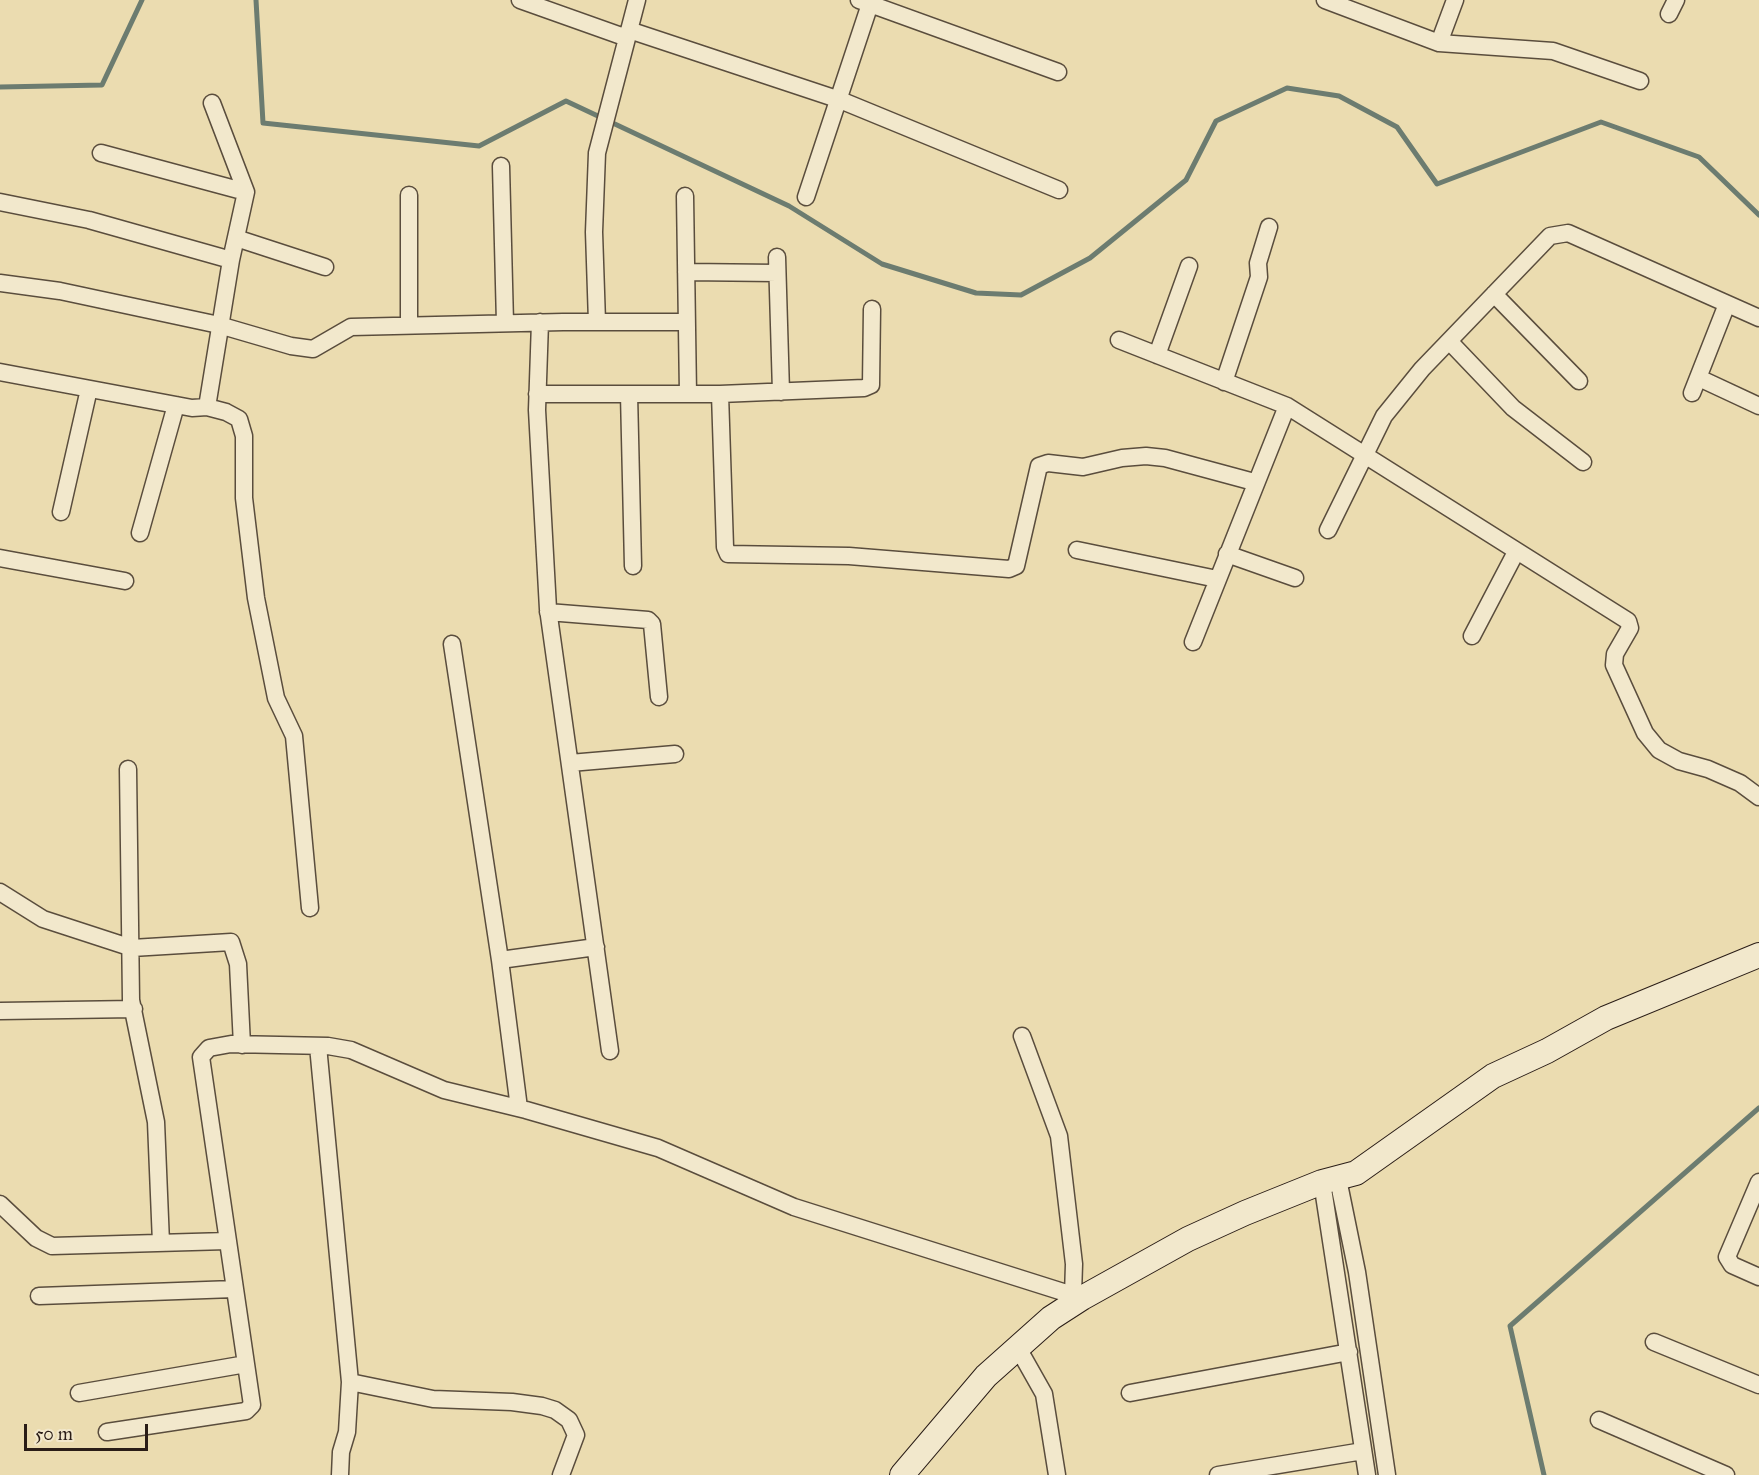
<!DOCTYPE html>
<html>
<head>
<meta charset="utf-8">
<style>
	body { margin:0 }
	#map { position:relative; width:1759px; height:1475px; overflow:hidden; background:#ebdcb0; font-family:"IM FELL Great Primer",serif }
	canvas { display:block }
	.scale { position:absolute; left:24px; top:1424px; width:124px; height:27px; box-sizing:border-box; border:3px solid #2a1d17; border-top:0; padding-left:8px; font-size:18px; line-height:21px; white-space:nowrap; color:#2a1d17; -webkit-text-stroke:4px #f2e8cc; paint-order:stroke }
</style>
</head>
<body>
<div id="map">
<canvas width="1759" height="1475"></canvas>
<div class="scale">50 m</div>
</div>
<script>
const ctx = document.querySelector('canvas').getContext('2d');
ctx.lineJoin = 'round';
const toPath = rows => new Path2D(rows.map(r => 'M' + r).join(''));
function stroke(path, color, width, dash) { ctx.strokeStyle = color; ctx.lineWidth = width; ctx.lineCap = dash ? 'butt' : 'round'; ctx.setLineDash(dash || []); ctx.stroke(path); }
const stream = toPath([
	[256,0,263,123,479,146,566,101,789,206,882,264,976,293,1021,295,1090,258,1186,180,1216,121,1287,88,1339,96,1397,127,1437,184,1601,122,1699,157,1759,215],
	[0,87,102,85,142,0],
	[1544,1475,1510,1326,1759,1108]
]);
const minor = toPath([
	[520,0,627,38],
	[859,0,1058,72],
	[1325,0,1439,43,1553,51,1640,81],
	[1669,14,1676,0],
	[629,30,840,100,1059,190],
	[1439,43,1455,0],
	[212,103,246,192,231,260],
	[101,153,246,192],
	[501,166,505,323],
	[685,196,688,394],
	[806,197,870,4],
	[0,202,89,220,231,260,207,407,192,408,0,372],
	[236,238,325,267],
	[777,257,781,392],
	[686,272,777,273],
	[0,283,60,291,219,325,291,346,313,349,351,327,563,322,686,322],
	[1494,294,1579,381],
	[540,322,537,410,548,609,610,1051],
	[597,322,594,232,597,153,637,0],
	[409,324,409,195],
	[1119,340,1287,406,1628,621,1630,628,1615,654,1614,665,1645,733,1659,750,1679,761,1708,769,1740,783,1759,797],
	[1449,341,1513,408,1583,462],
	[1157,355,1189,266],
	[1699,378,1759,406],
	[1224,382,1259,277,1258,263,1269,227],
	[1692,393,1727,304],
	[537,394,720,394,864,388,871,385,872,309],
	[629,394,633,566],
	[720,394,725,547,728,554,849,556,1009,569,1016,566,1039,466,1048,463,1083,467,1122,458,1146,456,1165,458,1254,482],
	[207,407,226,412,239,419,244,436,244,498,256,598,276,698,294,736,310,908],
	[61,512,89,389],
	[1328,530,1384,416,1422,369,1550,236,1568,233,1759,318],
	[140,533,176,405],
	[1077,550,1217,579],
	[1227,554,1295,578],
	[0,558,125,581],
	[548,612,648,620,652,624,659,697],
	[1472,636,1516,552],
	[1193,642,1287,406],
	[452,644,500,960,519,1108],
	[570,763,675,754],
	[128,769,131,1000,156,1122,161,1243],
	[0,892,43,919,132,948,231,942,238,964,242,1045],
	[500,960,596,947],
	[0,1011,134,1009],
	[1022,1036,1059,1136,1074,1264,1073,1295],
	[318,1046,350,1382,347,1432,341,1452,340,1475],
	[1338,1179,1357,1272,1387,1475],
	[1322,1182,1367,1475],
	[1759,1182,1727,1257,1732,1265,1759,1277],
	[0,1204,36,1238,52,1246,227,1241],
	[39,1296,234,1289],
	[1654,1342,1759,1385],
	[1018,1348,1044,1394,1057,1475],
	[350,1382,433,1399,512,1402,542,1406,555,1410,569,1420,576,1435,561,1475],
	[79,1393,246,1364],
	[1130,1393,1349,1352],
	[1599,1420,1726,1475],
	[107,1432,246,1411,252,1405,201,1057,209,1048,231,1044,328,1046,351,1050,444,1090,526,1110,658,1148,794,1207,1082,1298],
	[1218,1475,1363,1451]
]);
const secondary = toPath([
	[902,1475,986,1376,1051,1318,1082,1298,1188,1239,1245,1213,1322,1182,1356,1173,1493,1076,1547,1051,1606,1018,1759,955]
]);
stroke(stream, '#6c7c70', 5);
stroke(minor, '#5a4d3d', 19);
stroke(secondary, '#2a1d17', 26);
stroke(minor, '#f2e8cc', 16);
stroke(secondary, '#f2e8cc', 24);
</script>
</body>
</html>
